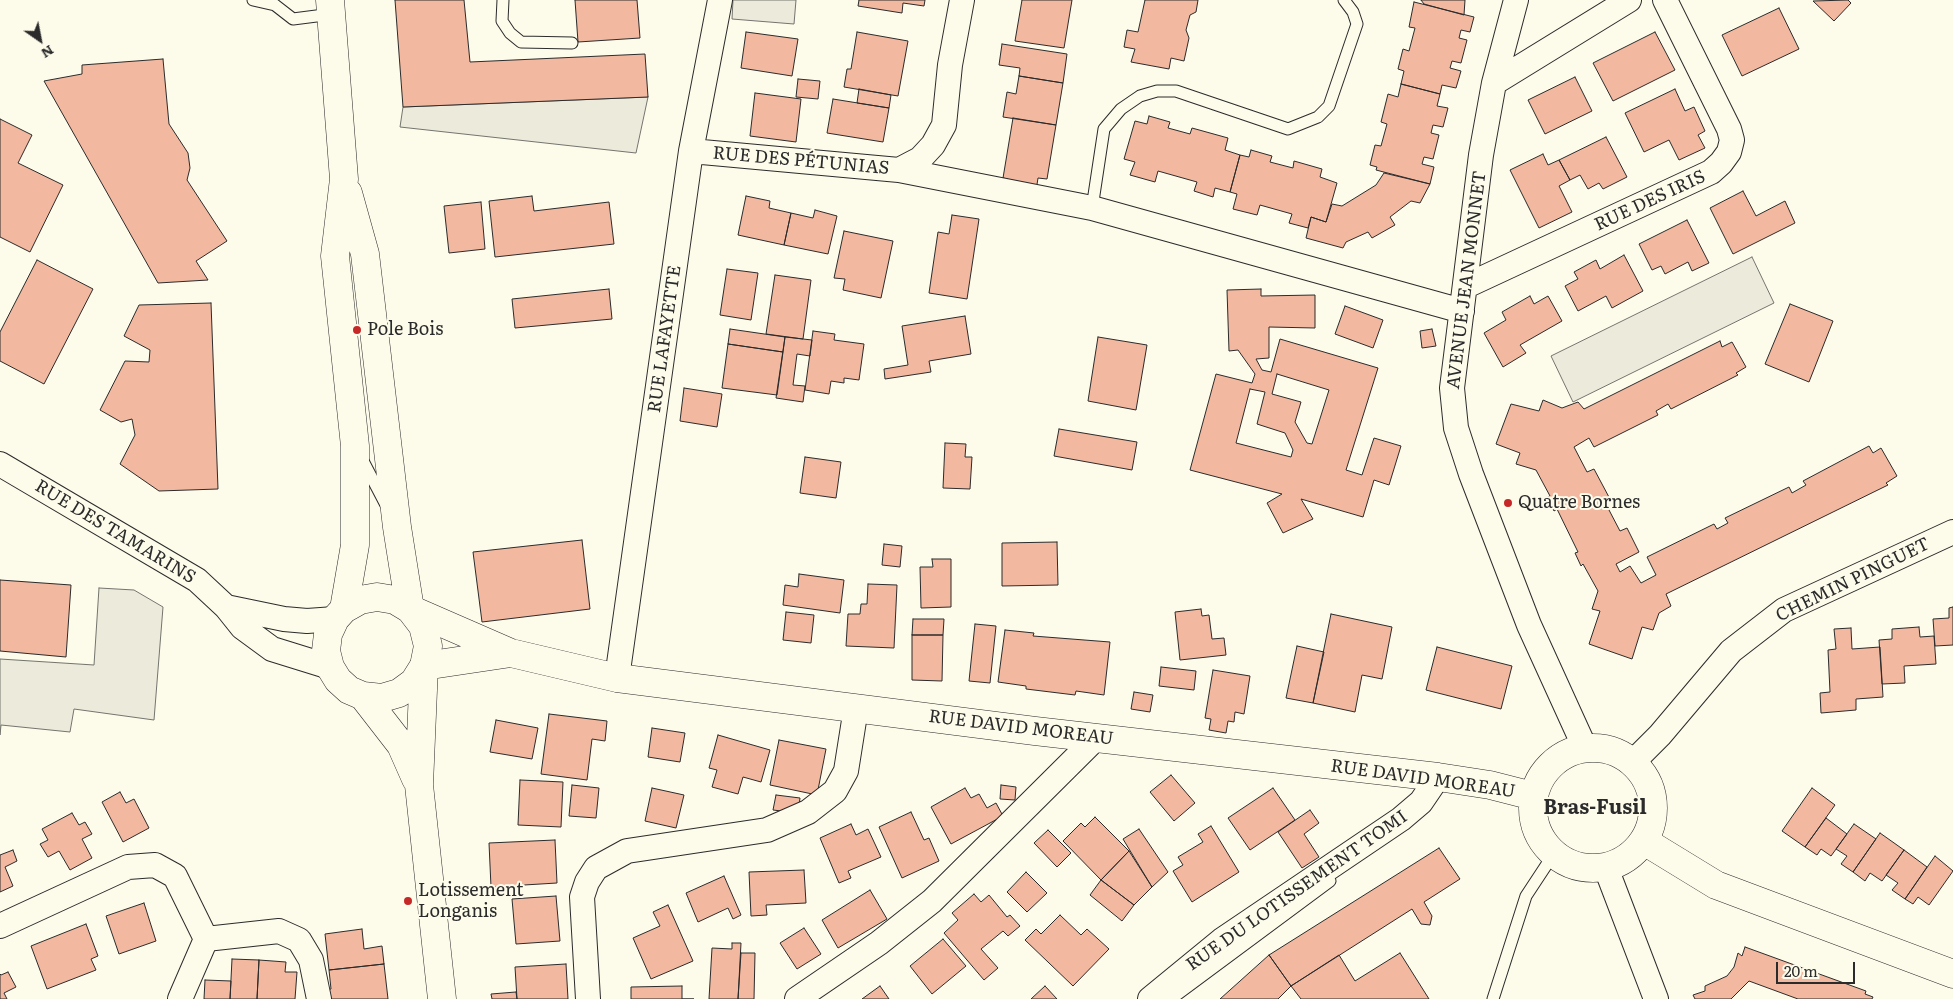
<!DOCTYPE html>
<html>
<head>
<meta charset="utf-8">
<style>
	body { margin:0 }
	#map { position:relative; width:1953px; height:999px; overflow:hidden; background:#fdfbea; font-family:Literata,serif }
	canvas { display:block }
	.north { position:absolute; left:15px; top:15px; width:50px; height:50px; -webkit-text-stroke:4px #fdfbea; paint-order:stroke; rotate:147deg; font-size:14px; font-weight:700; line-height:20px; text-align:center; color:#2b2b2b }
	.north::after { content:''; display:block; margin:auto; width:18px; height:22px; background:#2b2b2b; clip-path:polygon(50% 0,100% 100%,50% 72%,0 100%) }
	.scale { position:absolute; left:1776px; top:962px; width:79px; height:22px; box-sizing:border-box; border:2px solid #2b2b2b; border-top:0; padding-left:6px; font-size:15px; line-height:18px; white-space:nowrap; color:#2b2b2b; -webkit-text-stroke:4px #fdfbea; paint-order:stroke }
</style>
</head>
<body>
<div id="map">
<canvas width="1953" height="999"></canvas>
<div class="north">N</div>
<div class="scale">20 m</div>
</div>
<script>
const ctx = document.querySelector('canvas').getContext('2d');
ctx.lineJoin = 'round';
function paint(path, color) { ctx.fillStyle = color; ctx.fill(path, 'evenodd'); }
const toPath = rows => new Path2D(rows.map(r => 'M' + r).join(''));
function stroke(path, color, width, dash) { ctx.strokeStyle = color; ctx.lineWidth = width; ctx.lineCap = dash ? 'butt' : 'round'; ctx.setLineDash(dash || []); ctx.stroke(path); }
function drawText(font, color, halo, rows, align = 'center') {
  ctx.font = font + ' Literata,serif'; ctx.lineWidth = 4; ctx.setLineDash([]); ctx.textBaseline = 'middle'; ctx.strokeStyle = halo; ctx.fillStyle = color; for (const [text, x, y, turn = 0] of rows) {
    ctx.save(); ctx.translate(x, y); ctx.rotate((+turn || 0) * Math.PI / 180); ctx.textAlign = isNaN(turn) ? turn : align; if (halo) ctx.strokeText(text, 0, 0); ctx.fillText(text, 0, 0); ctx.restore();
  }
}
const parking = toPath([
	[733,0,796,0,794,24,732,19,733,0],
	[648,97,636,153,400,127,403,107,648,97],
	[1752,257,1774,303,1573,402,1551,356,1752,257],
	[99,588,134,590,163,607,154,720,74,709,70,732,1,725,0,735,0,659,94,665,99,588]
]);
const building = toPath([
	[395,0,464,0,470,62,645,54,648,97,403,107,395,0],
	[575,0,637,0,640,38,578,42,575,0],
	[859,0,925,0,924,6,903,3,902,13,858,6,859,0],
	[1022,0,1072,0,1064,48,1015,41,1022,0],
	[1145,0,1198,0,1196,12,1190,15,1186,30,1189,38,1184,61,1171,58,1169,69,1131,62,1135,49,1124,47,1127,30,1138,32,1145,0],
	[1421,0,1465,0,1464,15,1424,4,1421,0],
	[1848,0,1851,3,1834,21,1813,1,1848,0],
	[1414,2,1474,17,1470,32,1461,30,1459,38,1467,40,1461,63,1452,61,1450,68,1461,71,1456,88,1442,85,1440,94,1401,84,1404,71,1398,69,1403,49,1409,51,1415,28,1409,27,1414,2],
	[1779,8,1799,49,1742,76,1722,35,1779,8],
	[746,32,798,39,792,76,741,68,746,32],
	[857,32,908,41,898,96,844,87,847,69,851,69,857,32],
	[1655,32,1675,70,1613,101,1593,63,1655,32],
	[1002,44,1067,54,1063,83,1019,76,1020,68,999,65,1002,44],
	[163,59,169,124,188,153,190,168,187,180,227,241,196,261,208,280,158,283,44,81,82,74,82,65,163,59],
	[1019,76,1063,83,1056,125,1003,117,1007,92,1016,94,1019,76],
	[1575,77,1592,111,1545,134,1528,100,1575,77],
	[798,79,820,81,818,99,796,97,798,79],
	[1401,84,1440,94,1437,106,1448,108,1443,127,1433,125,1431,133,1439,135,1433,159,1424,157,1422,164,1434,167,1430,184,1376,170,1377,167,1370,165,1375,145,1381,146,1387,124,1381,122,1388,94,1398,97,1401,84],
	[859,89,891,95,889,108,857,103,859,89],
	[1675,89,1685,111,1694,107,1705,131,1698,135,1705,148,1679,160,1669,140,1644,152,1625,113,1675,89],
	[755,93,801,99,796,142,750,136,755,93],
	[833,99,889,108,883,142,827,133,833,99],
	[1149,116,1170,122,1168,128,1190,134,1192,128,1228,138,1225,150,1240,155,1230,192,1215,188,1213,197,1194,191,1197,182,1158,171,1155,182,1130,175,1135,162,1124,159,1135,121,1147,124,1149,116],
	[1013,118,1056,125,1047,179,1038,178,1036,191,1007,186,1008,179,1003,178,1013,118],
	[0,119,32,135,18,163,63,185,30,252,0,237,0,119],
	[1606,137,1627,177,1603,189,1599,183,1588,189,1580,175,1570,180,1559,160,1606,137],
	[1251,150,1272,156,1270,162,1293,168,1294,161,1322,169,1320,177,1337,183,1326,222,1311,217,1308,228,1289,223,1292,214,1260,205,1257,215,1233,209,1237,194,1230,192,1240,155,1249,157,1251,150],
	[1543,154,1548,165,1559,160,1570,180,1559,186,1572,212,1539,228,1510,170,1543,154],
	[1384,173,1430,184,1420,203,1411,201,1390,217,1395,225,1372,238,1368,232,1346,242,1343,248,1306,238,1311,217,1326,222,1332,204,1342,206,1376,185,1384,173],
	[1743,191,1756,216,1785,201,1795,223,1733,254,1710,208,1743,191],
	[532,196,534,211,609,202,614,244,495,257,489,201,532,196],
	[746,196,770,201,769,208,791,213,784,245,738,235,746,196],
	[481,202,485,249,449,253,444,206,481,202],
	[815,210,837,216,828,254,784,245,791,213,813,218,815,210],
	[952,215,979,219,967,299,929,293,938,232,949,234,952,215],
	[1687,220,1709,263,1692,271,1688,262,1665,274,1661,266,1652,270,1639,244,1687,220],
	[844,231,893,241,881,298,843,290,845,279,834,278,844,231],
	[1624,255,1643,291,1612,308,1606,296,1578,311,1565,286,1578,279,1574,272,1596,260,1600,269,1624,255],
	[37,260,93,289,44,384,0,361,0,332,37,260],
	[727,269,758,273,751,320,720,315,727,269],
	[775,275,811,280,803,339,766,334,775,275],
	[609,289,612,319,515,328,512,299,609,289],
	[1261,289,1261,296,1315,295,1315,328,1269,327,1269,358,1256,359,1262,370,1271,372,1280,339,1378,368,1346,470,1362,475,1374,438,1401,446,1389,485,1374,480,1363,517,1301,499,1313,519,1283,533,1267,503,1282,494,1190,470,1216,374,1252,383,1255,374,1238,350,1229,351,1227,290,1261,289],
	[1277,374,1329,390,1312,444,1307,443,1295,422,1301,402,1272,394,1277,374],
	[1250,389,1265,392,1257,424,1285,433,1293,450,1291,457,1236,443,1250,389],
	[1530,296,1534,304,1548,296,1562,321,1520,345,1526,353,1503,367,1484,333,1506,320,1502,312,1530,296],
	[211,303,218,489,159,491,120,464,135,435,132,419,121,422,100,410,125,361,149,362,150,350,124,336,139,305,211,303],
	[1790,304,1833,321,1809,382,1765,364,1790,304],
	[1345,306,1383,320,1373,348,1335,334,1345,306],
	[965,316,971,354,929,361,931,372,885,379,884,369,908,365,902,326,965,316],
	[730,329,785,337,783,352,728,344,730,329],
	[1432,329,1436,346,1422,348,1420,331,1432,329],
	[813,331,835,334,834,340,864,344,859,380,844,378,844,383,831,381,829,394,805,390,813,331],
	[785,337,812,340,810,356,797,354,793,385,805,386,803,402,776,398,785,337],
	[1098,337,1147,345,1136,410,1088,401,1098,337],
	[1720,341,1722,347,1732,342,1746,367,1736,373,1738,375,1671,409,1668,404,1656,411,1658,415,1594,447,1589,438,1574,447,1587,472,1594,469,1610,499,1606,503,1609,510,1620,531,1627,528,1639,552,1616,564,1620,572,1630,566,1641,583,1656,575,1647,557,1714,524,1717,529,1728,523,1725,518,1789,487,1792,493,1806,485,1803,481,1869,446,1873,453,1881,448,1897,476,1886,483,1888,485,1666,594,1671,606,1659,613,1653,630,1642,627,1632,659,1589,644,1600,611,1592,609,1598,591,1583,564,1581,566,1575,553,1578,552,1557,509,1554,511,1547,497,1550,496,1536,470,1516,464,1520,453,1496,444,1511,404,1539,411,1543,400,1562,408,1578,402,1584,409,1720,341],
	[728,344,783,352,777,395,722,388,728,344],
	[684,388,722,394,717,427,680,421,684,388],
	[1059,429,1137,442,1132,470,1054,456,1059,429],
	[945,443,966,444,965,457,972,457,970,489,943,488,945,443],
	[805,457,841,462,836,498,800,493,805,457],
	[582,540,590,609,482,622,473,552,582,540],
	[1057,542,1058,585,1002,586,1002,543,1057,542],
	[884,544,902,546,900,567,882,565,884,544],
	[932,559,951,559,951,607,921,608,920,567,933,567,932,559],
	[799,574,844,580,840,613,783,605,785,585,798,587,799,574],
	[0,580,71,585,66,657,0,651,0,580],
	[868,584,897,585,894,648,846,646,848,614,860,614,861,604,867,604,868,584],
	[1953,607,1953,645,1935,646,1933,619,1949,618,1949,608,1953,607],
	[1201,609,1202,616,1209,615,1212,639,1224,638,1226,655,1180,660,1175,612,1201,609],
	[786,612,814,615,811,643,783,640,786,612],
	[1331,614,1392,627,1382,679,1362,675,1355,712,1313,703,1331,614],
	[913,619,944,619,943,635,912,635,913,619],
	[975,624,996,626,990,683,969,681,975,624],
	[1919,627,1920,637,1934,636,1936,664,1904,666,1905,683,1882,684,1879,640,1892,639,1892,629,1919,627],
	[1851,628,1852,649,1880,647,1883,697,1856,699,1856,710,1821,713,1820,693,1830,692,1828,650,1836,649,1834,629,1851,628],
	[1005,630,1034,633,1033,636,1110,642,1104,695,1076,691,1075,695,1026,689,1026,686,998,682,1005,630],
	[912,635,943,635,942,681,912,680,912,635],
	[1297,646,1324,652,1313,703,1286,698,1297,646],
	[1437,647,1512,666,1501,709,1426,690,1437,647],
	[1161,667,1196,671,1194,690,1159,686,1161,667],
	[1213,670,1250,676,1244,714,1235,712,1234,722,1228,721,1226,733,1209,730,1211,719,1205,718,1213,670],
	[1134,692,1153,695,1150,712,1131,709,1134,692],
	[549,714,607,721,605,741,592,739,587,780,541,774,549,714],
	[496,720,538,728,532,759,490,752,496,720],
	[652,728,685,733,680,762,648,757,652,728],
	[718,735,770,750,761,782,743,777,738,794,712,787,717,770,709,768,718,735],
	[779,740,826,749,817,795,770,785,779,740],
	[1171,775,1195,803,1174,821,1150,792,1171,775],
	[520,780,563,782,561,827,518,825,520,780],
	[572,785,599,788,596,818,569,816,572,785],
	[1001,785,1016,787,1015,800,1000,799,1001,785],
	[652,788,684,795,676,828,645,821,652,788],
	[965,788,971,798,979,794,987,808,996,803,1003,816,951,844,931,807,965,788],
	[1273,788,1295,820,1250,850,1228,818,1273,788],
	[1812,788,1835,805,1805,847,1782,831,1812,788],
	[120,792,126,803,134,799,149,828,123,842,102,802,120,792],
	[776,795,800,798,798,813,773,810,776,795],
	[1310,810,1319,823,1304,834,1319,857,1302,868,1278,832,1310,810],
	[911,812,924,840,929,838,939,861,902,878,879,827,911,812],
	[72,813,79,825,85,822,92,834,82,839,92,858,70,870,59,851,48,857,40,844,48,840,42,829,72,813],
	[1095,817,1129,851,1101,880,1063,841,1081,823,1085,827,1095,817],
	[1826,818,1847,834,1831,856,1821,849,1817,855,1805,847,1826,818],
	[851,824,856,835,868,829,881,857,848,871,851,878,839,883,820,838,851,824],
	[1854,824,1876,839,1853,872,1841,864,1847,856,1836,849,1854,824],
	[1211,826,1239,872,1192,902,1173,871,1183,865,1178,857,1203,842,1198,834,1211,826],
	[1139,829,1168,872,1152,887,1123,839,1139,829],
	[1048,830,1071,853,1057,867,1034,843,1048,830],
	[1880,833,1904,850,1882,881,1870,873,1865,881,1853,872,1880,833],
	[555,840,557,883,491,887,489,843,555,840],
	[1439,848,1460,879,1424,902,1432,916,1430,925,1421,924,1412,909,1291,986,1269,955,1439,848],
	[13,850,17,861,5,867,13,886,0,892,0,855,13,850],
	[1904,850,1927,867,1905,899,1892,890,1898,883,1886,875,1904,850],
	[1129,851,1152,887,1134,905,1101,880,1129,851],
	[1935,856,1953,871,1929,905,1918,897,1913,904,1905,899,1935,856],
	[804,870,806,903,766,905,767,915,751,916,749,872,804,870],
	[1026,872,1047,893,1027,912,1007,892,1026,872],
	[724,876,741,915,733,919,728,908,698,922,686,893,724,876],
	[1101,880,1134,905,1122,921,1090,895,1101,880],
	[870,890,887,919,838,948,822,920,870,890],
	[974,894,981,902,989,895,1007,917,1010,915,1020,926,1008,936,1003,931,981,949,998,968,984,980,944,933,958,920,952,913,974,894],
	[556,896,560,941,516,944,512,899,556,896],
	[144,903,156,941,119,954,106,916,144,903],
	[668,905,693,961,651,979,633,938,660,926,653,912,668,905],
	[1060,915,1081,935,1087,929,1109,949,1073,986,1025,940,1036,929,1041,934,1060,915],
	[86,924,98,956,91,959,96,970,47,989,31,946,86,924],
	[804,928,821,954,797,969,780,943,804,928],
	[362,929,364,949,382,946,384,964,329,970,325,934,362,929],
	[943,939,966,966,932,994,910,966,943,939],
	[732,943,741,943,738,999,709,999,712,948,732,949,732,943],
	[1745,947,1866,991,1865,994,1873,997,1872,999,1798,999,1749,981,1731,999,1695,999,1693,995,1705,991,1705,986,1727,976,1734,967,1738,953,1742,956,1745,947],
	[741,953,755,953,754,999,738,999,741,953],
	[1400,953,1429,999,1301,999,1291,986,1339,955,1355,981,1400,953],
	[1269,955,1291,986,1278,999,1220,999,1269,955],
	[232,959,259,960,257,999,230,999,232,959],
	[259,960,286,962,285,972,297,972,295,999,257,999,259,960],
	[384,964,388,999,327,999,326,990,331,989,329,970,384,964],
	[566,964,568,999,517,999,515,967,566,964],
	[8,972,16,987,4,993,7,999,0,999,0,974,1,975,8,972],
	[205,980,231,981,230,999,204,999,205,980],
	[682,986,682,999,694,999,631,999,631,987,682,986],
	[880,986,889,999,862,999,880,986],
	[1045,986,1057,999,1031,999,1045,986],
	[516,992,517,999,492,999,491,994,516,992]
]);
const service = toPath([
	[253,0,275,5,293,19,332,14],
	[503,0,502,21,510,33,521,42,572,43],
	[1092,208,1104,129,1121,109,1140,96,1157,91,1176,91,1288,129,1318,117,1329,106,1357,24,1353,12,1344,0],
	[362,459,386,505],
	[1171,999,1330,881],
	[1493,999,1526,896,1553,855]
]);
const minor = toPath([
	[1516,0,1494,83,1481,155,1452,388,1456,428,1471,474,1529,625,1585,748],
	[1494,83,1629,0],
	[691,151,899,170,920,159,933,145,944,125,950,65,962,0],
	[899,170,1092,208,1462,311],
	[1466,286,1711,172,1721,163,1729,152,1732,140,1729,129,1665,0],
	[0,464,197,580,226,607,242,627,272,649,330,667],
	[226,607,284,619,307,621,335,619],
	[617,678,691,151,720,0],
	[1633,762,1660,735,1731,651,1784,610,1953,532],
	[1606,868,1656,999],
	[0,926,128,867,155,865,175,876,206,939,180,999],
	[206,939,279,931,299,940,311,960,319,999],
	[588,999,582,897,587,882,596,868,627,851,767,830,808,812,835,791,846,771,856,708],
	[797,999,879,943,932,901,1097,737],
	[1150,999,1222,940,1401,819,1421,802,1438,777]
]);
const tertiary = toPath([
	[410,609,511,653,617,678,1035,731,1438,777,1490,785,1533,796],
	[424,666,511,653],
	'1533 808a60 60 0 1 1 120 0a60 60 0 1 1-120 0Z',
	[1644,841,1716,885,1953,974]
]);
const primary = toPath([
	[330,0,344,179,335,256,355,446,355,545,344,609],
	[348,193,365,254,397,527,410,609],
	[424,666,414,682,399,693,382,698,363,696,349,690,338,680,330,667,326,651,328,634,335,619,344,609,360,600,377,597,395,600,410,609,423,626,428,646,424,666,419,785,442,999],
	[363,696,401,745,416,779]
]);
const markers = [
	[357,330,5,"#c62828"],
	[1508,503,5,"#c62828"],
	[408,901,5,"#c62828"]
];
const streetNames = [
	["RUE DES PÉTUNIAS",801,161,5],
	["RUE DES IRIS",1650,201,-25],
	["AVENUE JEAN MONNET",1467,280,-83],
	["RUE LAFAYETTE",665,339,-82],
	["RUE DES TAMARINS",115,532,31],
	["CHEMIN PINGUET",1853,580,-26],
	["RUE DAVID MOREAU",1021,728,7],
	["RUE DAVID MOREAU",1423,779,8],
	["RUE DU LOTISSEMENT TOMI",1297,891,-35]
];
const poiNames = [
	["Pole Bois",367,330],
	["Quatre Bornes",1518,503],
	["Lotissement",418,891],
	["Longanis",418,912]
];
const quarterNames = [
	["Bras-Fusil",1595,808]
];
paint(parking, '#eceadb');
stroke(parking, '#74746e', 1);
paint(building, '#f2b8a0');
stroke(building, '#2b2b2b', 1);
stroke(service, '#2b2b2b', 13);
stroke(minor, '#2b2b2b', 26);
stroke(tertiary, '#2b2b2b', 29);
stroke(primary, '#2b2b2b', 29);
stroke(service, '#fdfbea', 11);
stroke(minor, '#fdfbea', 24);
stroke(tertiary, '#fdfbea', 28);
stroke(primary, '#fdfbea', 28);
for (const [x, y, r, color] of markers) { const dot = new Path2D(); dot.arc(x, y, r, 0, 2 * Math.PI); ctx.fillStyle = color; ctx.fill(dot); stroke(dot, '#fdfbea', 2); }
drawText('18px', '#2b2b2b', '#fdfbea', streetNames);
drawText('18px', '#2b2b2b', '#fdfbea', poiNames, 'left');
drawText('bold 20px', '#2b2b2b', '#fdfbea', quarterNames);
</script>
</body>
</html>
